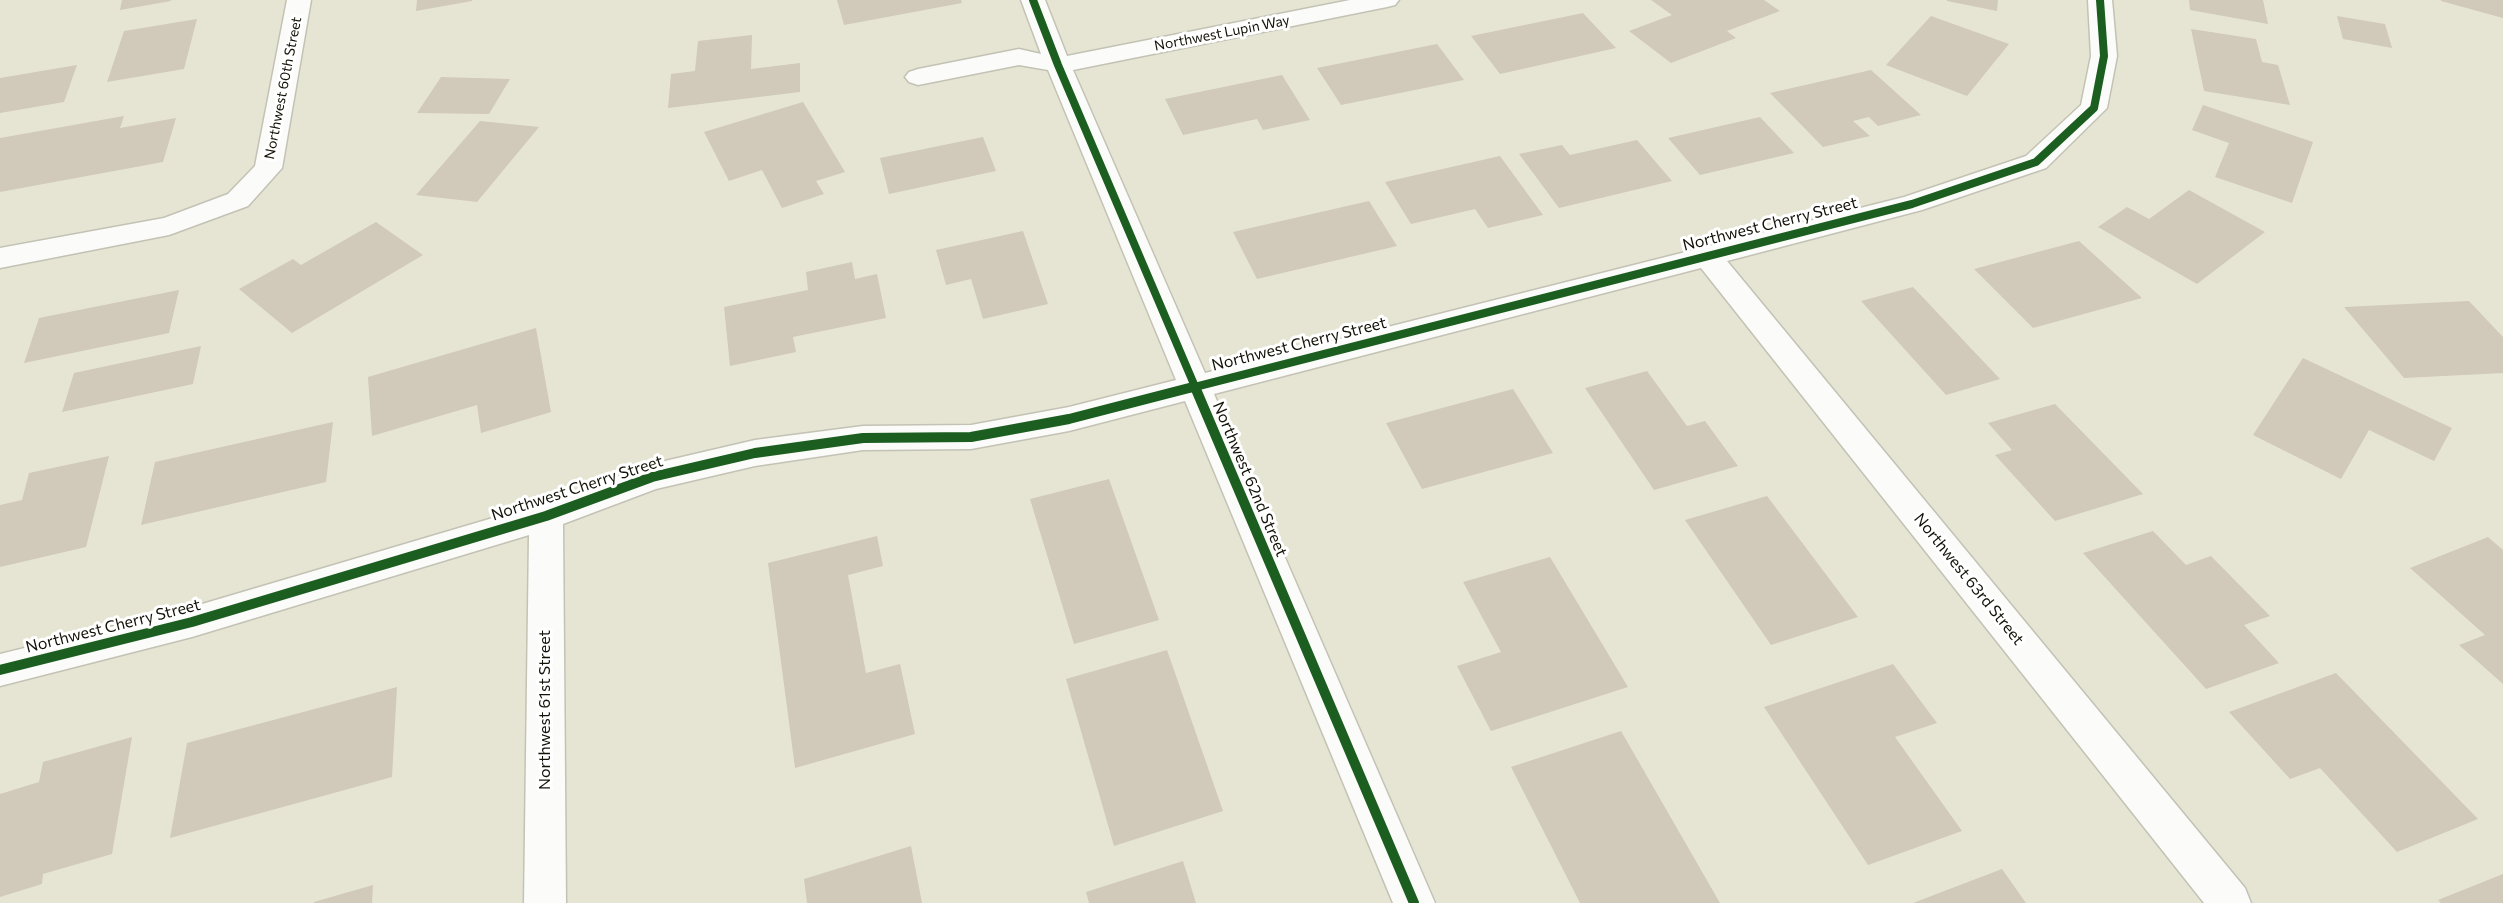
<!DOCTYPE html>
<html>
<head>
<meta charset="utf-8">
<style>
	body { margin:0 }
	canvas { display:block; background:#e6e5d4 }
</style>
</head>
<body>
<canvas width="2503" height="903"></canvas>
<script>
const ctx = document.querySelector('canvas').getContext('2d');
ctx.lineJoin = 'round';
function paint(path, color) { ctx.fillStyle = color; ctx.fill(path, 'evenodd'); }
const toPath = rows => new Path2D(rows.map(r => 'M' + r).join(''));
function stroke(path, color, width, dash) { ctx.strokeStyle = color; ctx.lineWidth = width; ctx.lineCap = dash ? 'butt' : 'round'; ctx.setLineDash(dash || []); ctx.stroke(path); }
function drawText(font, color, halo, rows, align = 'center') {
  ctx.font = font + ' Commissioner,sans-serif'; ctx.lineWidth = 6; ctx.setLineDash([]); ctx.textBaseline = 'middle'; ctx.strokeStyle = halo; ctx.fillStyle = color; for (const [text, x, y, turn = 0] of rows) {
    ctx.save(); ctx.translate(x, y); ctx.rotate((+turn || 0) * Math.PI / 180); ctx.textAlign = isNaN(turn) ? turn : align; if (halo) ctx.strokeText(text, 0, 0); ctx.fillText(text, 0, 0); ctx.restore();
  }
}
const building = toPath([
	[122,0,171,0,171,1,120,10],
	[417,0,472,0,472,1,416,11],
	[837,0,961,0,962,3,844,25],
	[1651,0,1764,0,1780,11,1727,31,1736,38,1671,63,1629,31,1672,15],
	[1947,0,1998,0,1997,11,1947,1],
	[2189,0,2263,0,2268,24,2190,10],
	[2441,0,2503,0,2503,18,2441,1],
	[1583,13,1616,48,1500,74,1471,36],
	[1931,16,2009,44,1967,96,1886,65],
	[2337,16,2385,24,2392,48,2343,39],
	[197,19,184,69,107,82,124,31],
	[2191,29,2256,39,2262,62,2278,65,2290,105,2204,91],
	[752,35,751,69,800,63,800,92,668,108,671,74,695,71,698,41],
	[1437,44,1464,80,1341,105,1317,68],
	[77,65,64,102,0,113,0,78],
	[1871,70,1921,115,1878,126,1869,117,1853,121,1870,136,1823,147,1770,93],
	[1282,75,1310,120,1263,130,1257,119,1183,135,1165,99],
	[441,77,510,79,489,114,417,113],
	[803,102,845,172,816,181,824,194,782,208,762,170,729,181,704,132],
	[2203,105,2313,142,2292,203,2215,177,2229,143,2192,130],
	[124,116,120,128,176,118,163,162,0,192,0,138],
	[1760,117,1794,153,1700,175,1668,138],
	[480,121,539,127,477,202,416,195],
	[983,137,996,171,889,194,880,158],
	[1637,140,1672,181,1559,208,1519,154,1562,145,1570,155],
	[1500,156,1543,215,1488,228,1475,209,1411,224,1385,182],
	[2189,190,2265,232,2197,284,2098,227,2127,207,2149,219],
	[1369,201,1397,246,1257,279,1233,232],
	[376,222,423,255,292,333,239,289,293,259,301,265],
	[1023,231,1048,304,983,319,971,279,946,285,936,250],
	[2079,241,2142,298,2033,328,1974,269],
	[852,262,855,279,877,274,886,318,793,337,796,352,730,366,724,307,808,290,806,272],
	[1913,287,2000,379,1946,395,1861,301],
	[179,290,169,333,24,363,39,318],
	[2469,301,2503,337,2503,373,2404,378,2344,307],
	[536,328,551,412,481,433,477,405,372,436,368,377],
	[201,346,193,384,62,412,74,373],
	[2303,358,2452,428,2434,461,2369,430,2341,479,2253,435],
	[1647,371,1687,426,1705,421,1738,466,1654,490,1585,388],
	[1513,389,1553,453,1422,489,1386,423],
	[2055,404,2143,494,2055,521,1995,455,2012,450,1988,423],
	[333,422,326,482,141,525,155,462],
	[109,456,86,547,0,567,0,505,22,500,29,473],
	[1109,479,1159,620,1074,644,1030,499],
	[1767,496,1858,617,1771,645,1685,520],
	[2153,531,2186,565,2211,556,2270,616,2244,625,2279,663,2206,689,2083,553],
	[877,536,883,566,848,575,866,673,900,664,915,734,795,768,768,563],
	[2488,537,2503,550,2503,684,2459,645,2485,635,2410,568],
	[1550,557,1628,687,1491,731,1457,666,1501,652,1463,582],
	[1167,650,1223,811,1114,846,1066,679],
	[1893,664,1937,723,1895,737,1962,831,1868,865,1764,707],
	[2336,673,2478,819,2397,852,2320,768,2290,779,2229,712],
	[397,687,392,777,170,838,187,743],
	[1621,731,1720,903,1580,903,1511,767],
	[132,737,112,854,43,874,42,884,0,897,0,794,39,782,43,762],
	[911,846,922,903,807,903,804,879],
	[1183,861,1196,903,1089,903,1086,892],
	[2002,869,2026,903,1913,903],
	[2503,874,2503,903,2441,903,2438,900],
	[373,885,372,903,314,903,314,902]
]);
const minor = toPath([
	[287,0,311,0,282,168,248,206,169,235,0,268,0,248,164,218,228,194,255,166,287,0],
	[1021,0,1045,0,1067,56,1350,0,1399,0,1395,5,1387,7,1073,70,1205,373,1904,197,2026,156,2081,105,2091,56,2088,0,2112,0,2117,56,2107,108,2046,168,1922,210,1727,261,2245,888,2251,903,2204,903,1701,268,1214,394,1435,903,1393,903,1185,401,1069,431,971,449,863,450,755,466,656,489,563,524,566,903,524,903,529,535,192,637,0,686,0,654,192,607,540,504,652,464,755,440,863,426,971,425,1069,407,1176,380,1048,70,1019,65,918,85,909,82,905,77,909,72,918,69,1019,49,1041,54,1021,0]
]);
const cyclewayFar1 = toPath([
	[1033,0,1058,65,1196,389],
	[1187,389,1912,204,2036,162,2094,108,2104,56,2100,0]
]);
const cycleway = toPath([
	[1195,387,1414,903],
	[0,670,192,622,546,516,652,477,755,453,863,438,971,437,1069,419,1193,387]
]);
const farStreetnames = [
	["Northwest Lupin Way",1222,33,-11],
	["Northwest 60th Street",283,88,-79]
];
const streetNames = [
	["Northwest Cherry Street",1770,224,-14],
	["Northwest Cherry Street",1299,344,-14],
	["Northwest 62nd Street",1250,479,67],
	["Northwest Cherry Street",577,488,-18],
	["Northwest 63rd Street",1969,579,51],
	["Northwest Cherry Street",113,626,-14],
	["Northwest 61st Street",545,710,-90]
];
paint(building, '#d1c9b9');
stroke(minor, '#c3c2b4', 3);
paint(minor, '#fbfbf9');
stroke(cyclewayFar1, '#1b5e20', 8);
stroke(cycleway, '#1b5e20', 10);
drawText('14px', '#131208', '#fff', farStreetnames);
drawText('16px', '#131208', '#fff', streetNames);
</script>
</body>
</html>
